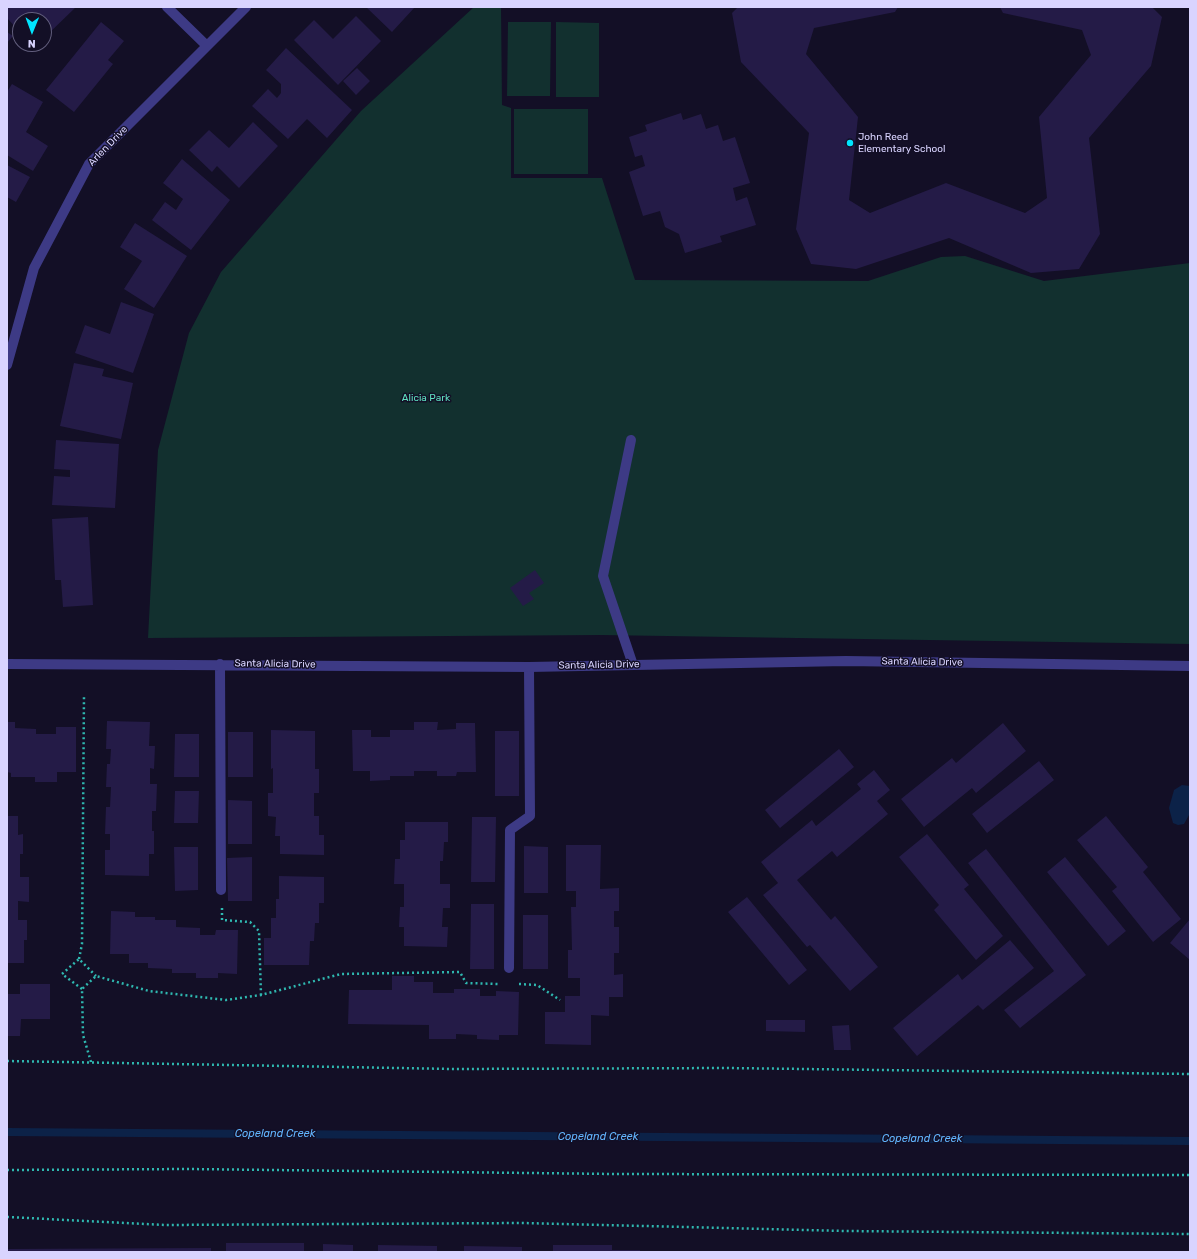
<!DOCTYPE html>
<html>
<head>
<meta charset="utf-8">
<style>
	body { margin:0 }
	#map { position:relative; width:1197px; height:1259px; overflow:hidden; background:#130f26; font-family:Rubik,sans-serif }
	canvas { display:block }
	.frame { position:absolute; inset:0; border:8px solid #d9d4ff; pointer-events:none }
	.north { position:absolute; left:12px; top:12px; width:40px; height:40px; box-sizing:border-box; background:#130f26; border:1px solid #625e7d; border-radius:50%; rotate:181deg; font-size:11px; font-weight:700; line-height:16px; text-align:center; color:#d9d4ff }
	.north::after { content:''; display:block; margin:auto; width:14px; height:18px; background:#00e5ff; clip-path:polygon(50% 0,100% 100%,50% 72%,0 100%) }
</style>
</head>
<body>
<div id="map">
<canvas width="1197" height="1259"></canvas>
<div class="frame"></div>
<div class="north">N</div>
</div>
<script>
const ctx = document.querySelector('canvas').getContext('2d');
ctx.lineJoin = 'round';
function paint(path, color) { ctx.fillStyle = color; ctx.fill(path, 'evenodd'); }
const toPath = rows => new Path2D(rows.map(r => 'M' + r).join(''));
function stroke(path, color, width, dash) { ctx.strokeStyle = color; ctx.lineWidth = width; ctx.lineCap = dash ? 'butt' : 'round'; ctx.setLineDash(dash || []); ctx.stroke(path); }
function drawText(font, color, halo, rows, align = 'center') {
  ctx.font = font + ' Rubik,sans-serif'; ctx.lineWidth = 3; ctx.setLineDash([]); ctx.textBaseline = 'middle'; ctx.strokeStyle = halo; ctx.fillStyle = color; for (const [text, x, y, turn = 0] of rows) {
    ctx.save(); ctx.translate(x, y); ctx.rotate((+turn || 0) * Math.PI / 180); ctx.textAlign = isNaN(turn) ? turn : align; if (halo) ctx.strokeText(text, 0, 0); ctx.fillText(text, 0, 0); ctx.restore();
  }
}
const green = toPath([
	[474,7,501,7,502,105,511,108,511,178,602,178,635,280,868,281,941,257,965,256,1044,281,1190,263,1190,644,601,635,148,638,158,450,189,333,221,272,361,111],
	[508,22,551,22,550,96,507,96],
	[556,22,599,23,599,97,556,97],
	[514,109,588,109,588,174,514,174]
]);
const water = toPath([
	[1182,785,1190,786,1189,815,1184,824,1178,825,1173,823,1169,808,1174,790]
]);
const stream = toPath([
	[7,1132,1190,1141]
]);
const building = toPath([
	[7,7,76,7,44,38,44,20,20,20,20,32,7,18],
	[366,7,415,7,392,32],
	[738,7,898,7,895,12,814,28,806,54,858,117,849,200,870,213,946,183,1025,213,1047,198,1039,117,1091,55,1082,30,1003,13,1000,7,1152,7,1162,17,1151,66,1089,138,1100,234,1079,269,1031,273,949,238,856,269,811,264,796,229,809,133,741,62,732,13],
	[356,16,381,41,338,85,294,40,314,20,333,39],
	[101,22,124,41,108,60,113,64,74,112,46,90],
	[7,32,13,36,7,43],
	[286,48,352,110,327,138,307,119,288,139,252,106,268,89,277,98,281,93,281,84,266,70],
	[357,68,370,81,356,95,343,81],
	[12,84,43,102,26,132,48,146,33,171,7,155,7,92],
	[681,113,683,120,701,114,706,129,718,125,723,141,735,137,750,183,733,188,736,201,747,197,756,225,720,236,722,242,685,253,679,234,665,227,660,211,643,216,629,172,645,166,642,155,635,157,629,137,647,131,645,125],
	[253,122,278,146,239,188,217,166,212,172,189,150,209,130,229,148],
	[182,159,230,200,191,250,152,220,165,202,176,210,183,199,163,183],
	[7,165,30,177,16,202,7,197],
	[135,223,187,256,154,308,124,289,142,261,120,247],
	[121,302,154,314,133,373,75,353,85,325,110,334],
	[74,363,104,369,102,376,133,383,121,439,60,426],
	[56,440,119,444,115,508,52,505,54,476,70,477,70,470,54,469],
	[88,517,93,605,63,607,61,580,55,580,52,519],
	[535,570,544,583,529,593,534,599,523,606,510,588],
	[107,721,150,722,149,746,155,746,154,769,150,768,150,784,157,784,156,811,152,811,152,831,154,831,154,854,149,854,149,876,105,875,105,850,110,850,110,834,105,834,106,807,110,807,111,787,106,787,107,764,110,764,111,749,106,749],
	[7,722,15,722,15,728,36,729,36,734,56,734,56,727,76,727,76,772,57,772,57,782,35,782,35,777,11,777,11,773,7,772],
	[414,722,438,722,437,730,456,729,456,723,475,723,476,772,457,772,456,776,437,776,437,771,414,771,414,776,390,776,390,780,370,781,370,771,353,771,352,730,371,730,371,737,390,737,390,730,414,730],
	[1003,723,1026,751,976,793,972,788,924,827,901,799,952,758,956,763],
	[271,730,315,731,315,769,319,769,319,793,314,793,314,816,319,816,319,835,324,835,324,855,280,854,280,836,275,836,276,817,268,816,268,793,273,793,273,768,271,769],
	[495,731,519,731,519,796,495,796],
	[228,732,253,732,253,777,228,777],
	[175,734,199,734,199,777,174,777],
	[839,749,854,767,780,828,765,810],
	[1039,761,1054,780,987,833,972,814],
	[874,770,890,790,877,801,888,814,837,857,832,851,797,880,831,920,835,916,878,967,850,991,810,945,807,947,763,895,778,883,761,862,812,820,816,826,861,789,857,784],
	[175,791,199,791,198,823,174,823],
	[228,800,252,801,252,844,228,844],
	[7,816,18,816,18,835,23,834,23,854,20,854,20,877,29,877,29,902,18,901,18,920,27,920,27,940,24,940,24,963,7,963],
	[1106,816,1148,867,1143,872,1181,919,1153,942,1112,891,1117,887,1077,840],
	[472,817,496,817,495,882,471,882],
	[405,822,448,822,448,842,444,842,443,861,440,861,440,884,450,884,450,908,443,908,442,927,448,927,447,947,404,946,404,927,399,927,400,907,404,907,404,884,394,884,395,859,400,859,400,840,405,840],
	[927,834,969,885,964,889,1003,936,976,960,934,910,939,905,899,857],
	[566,845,601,845,600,889,619,888,619,911,614,911,614,927,619,927,619,953,614,953,614,975,623,974,623,997,609,997,609,1016,591,1015,591,1045,545,1044,545,1012,565,1012,565,996,580,996,580,978,568,978,568,950,572,950,571,907,576,907,576,891,566,891],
	[524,846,548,847,548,893,524,893],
	[174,847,198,847,198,890,175,891],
	[986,849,1086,975,1020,1028,1004,1010,1054,971,968,863],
	[252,857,252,901,228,901,227,858],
	[1065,857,1126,931,1108,946,1047,872],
	[279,876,324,877,324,903,319,903,319,923,315,923,314,941,310,941,309,965,264,965,264,938,271,938,271,918,276,918,276,899,279,899],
	[747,897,807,970,789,985,728,912],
	[471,904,494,904,494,969,470,969],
	[111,911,135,912,135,917,155,917,155,920,176,920,176,927,200,928,200,935,215,935,216,930,238,930,237,974,218,973,218,978,196,978,196,973,172,973,172,969,148,968,148,963,129,963,129,954,110,954],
	[523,915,548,915,548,969,523,969],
	[1190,919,1190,960,1170,943],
	[1010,940,1034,968,983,1010,978,1005,917,1056,893,1028,958,974,962,980],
	[392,976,414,976,414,982,433,982,433,993,454,993,454,989,480,989,480,996,496,996,496,991,519,992,518,1035,499,1035,499,1040,477,1039,477,1035,456,1034,456,1039,429,1039,429,1025,348,1024,349,990,392,990],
	[20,984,50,984,50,1019,21,1019,20,1036,7,1036,7,994,20,994],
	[766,1020,805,1020,805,1032,766,1031],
	[849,1025,851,1050,834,1050,832,1026],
	[226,1243,304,1243,304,1252,226,1252],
	[323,1244,353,1245,353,1252,323,1252],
	[378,1245,437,1246,437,1252,378,1252],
	[553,1245,612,1245,612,1250,640,1250,640,1252,553,1252],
	[464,1246,522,1247,522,1252,464,1252],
	[211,1248,211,1252,7,1252,7,1249]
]);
const path = toPath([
	[222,908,222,920,250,922,259,931,261,995],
	[79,959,82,944,84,695],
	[519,984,537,985,560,1000],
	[82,989,62,974,79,959,96,976],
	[7,1061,453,1069,727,1068,1190,1074],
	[91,1062,83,1035,82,989,96,976,149,991,226,1000,261,995,341,974,460,972,466,983,498,984],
	[7,1170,188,1169,614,1174,1190,1175],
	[7,1217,165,1225,523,1223,845,1231,1190,1234]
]);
const lane = toPath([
	[631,440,603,576,633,665],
	[509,968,510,830,530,816,529,667]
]);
const street = toPath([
	[167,7,207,46],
	[7,365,34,268,89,164,246,7],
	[7,664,529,667,846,661,1190,666],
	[220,664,221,890]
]);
const markers = [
	[850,143,4,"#00e5ff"]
];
const poiNames = [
	["John Reed",858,137],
	["Elementary School",858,149]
];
const streetNames = [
	["Arlen Drive",108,146,-46],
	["Santa Alicia Drive",922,662,1],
	["Santa Alicia Drive",275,664,1],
	["Santa Alicia Drive",599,665,-1]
];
const parkNames = [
	["Alicia Park",426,398]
];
const waterNames = [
	["Copeland Creek",275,1134],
	["Copeland Creek",598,1137],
	["Copeland Creek",922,1139]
];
paint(green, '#12302f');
paint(water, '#0c2248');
stroke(stream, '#0c2248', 8);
paint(building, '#241b47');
stroke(path, '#2fb8b0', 2.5, [2, 3]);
stroke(lane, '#3d3a85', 10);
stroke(street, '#3d3a85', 10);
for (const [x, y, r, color] of markers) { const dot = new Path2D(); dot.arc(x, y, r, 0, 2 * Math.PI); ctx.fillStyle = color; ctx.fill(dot); stroke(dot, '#130f26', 1.5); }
drawText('10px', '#d9d4ff', '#130f26', poiNames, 'left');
drawText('10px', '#d9d4ff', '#130f26', streetNames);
drawText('10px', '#5fe0c0', '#130f26', parkNames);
drawText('italic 11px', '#62b6ff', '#130f26', waterNames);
</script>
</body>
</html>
